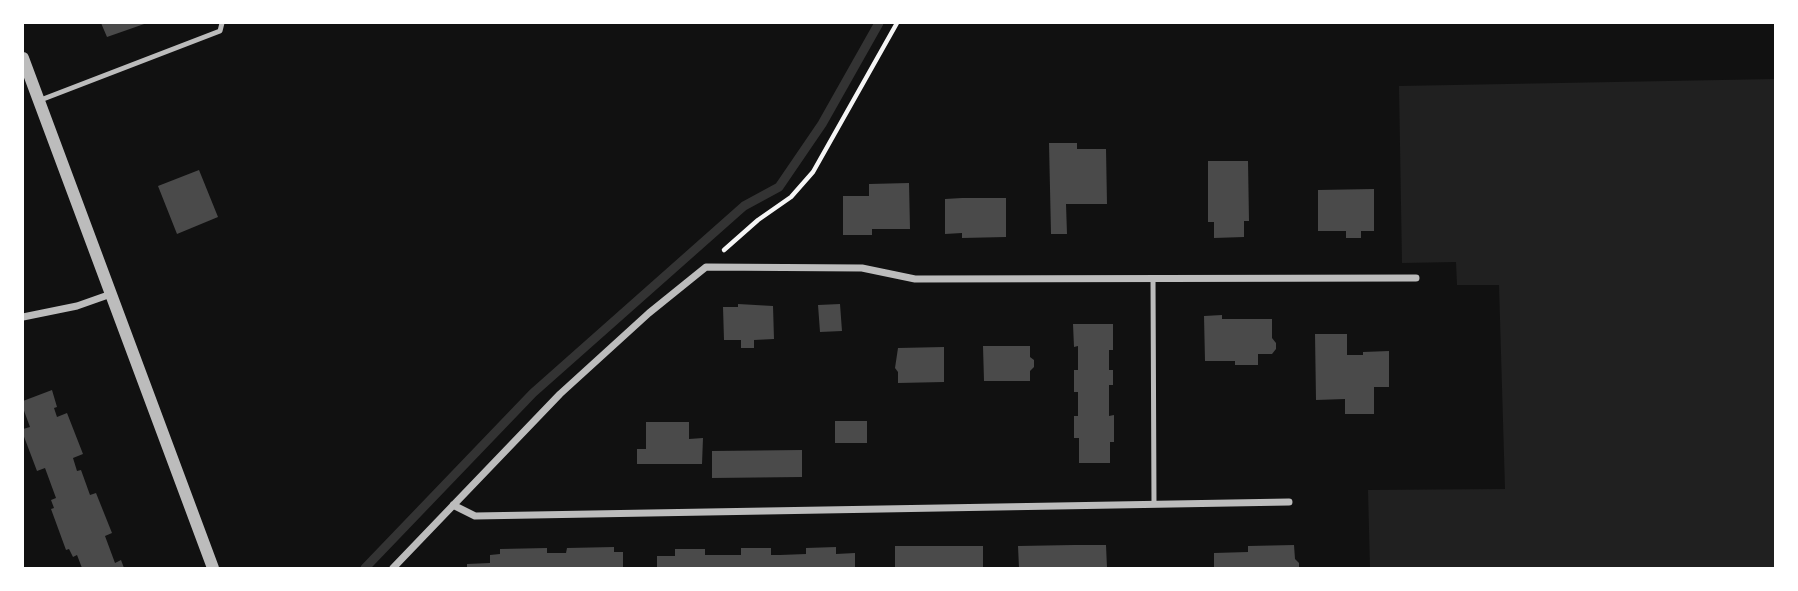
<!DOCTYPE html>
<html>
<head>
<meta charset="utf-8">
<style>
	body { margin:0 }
	#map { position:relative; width:1798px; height:591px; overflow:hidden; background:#111; font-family:"Alegreya Sans",sans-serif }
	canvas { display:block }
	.frame { position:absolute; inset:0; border:24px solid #fff; pointer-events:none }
</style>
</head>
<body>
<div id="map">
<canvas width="1798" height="591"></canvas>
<div class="frame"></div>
</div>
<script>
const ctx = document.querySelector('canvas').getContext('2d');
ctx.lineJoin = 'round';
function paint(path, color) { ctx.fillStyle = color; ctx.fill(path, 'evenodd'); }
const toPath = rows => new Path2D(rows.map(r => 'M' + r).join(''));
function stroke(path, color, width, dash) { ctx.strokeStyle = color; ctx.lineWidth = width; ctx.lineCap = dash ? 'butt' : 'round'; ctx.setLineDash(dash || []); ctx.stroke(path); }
const green = toPath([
	[1775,79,1775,568,1370,568,1368,490,1505,489,1499,285,1457,285,1456,262,1402,263,1399,86]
]);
const stream = toPath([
	[365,568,533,393,744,206,779,187,822,124,879,23]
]);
const building = toPath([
	[101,23,147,23,107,37],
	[1049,143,1077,143,1077,149,1106,149,1107,204,1066,204,1067,234,1051,234],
	[1208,161,1248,161,1249,221,1244,221,1244,237,1214,238,1214,222,1208,222],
	[199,170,218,217,177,234,158,186],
	[909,183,910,229,872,229,872,235,843,235,843,196,869,196,869,184],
	[1374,189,1374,231,1361,231,1361,238,1346,238,1346,231,1318,231,1318,190],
	[962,198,1006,198,1006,237,962,238,962,233,945,234,945,199],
	[738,304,773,306,774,339,754,340,754,348,741,348,741,340,724,340,723,307,738,307],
	[840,304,842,331,820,332,818,305],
	[1222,315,1222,319,1272,319,1272,338,1276,343,1276,349,1272,354,1258,354,1258,365,1235,365,1235,361,1205,361,1204,316],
	[1073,324,1113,324,1113,350,1109,350,1109,370,1113,370,1113,385,1109,385,1109,416,1114,415,1114,442,1110,442,1110,463,1079,463,1079,438,1074,438,1074,416,1078,416,1078,392,1074,392,1074,370,1078,370,1078,346,1074,347],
	[1315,334,1347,334,1347,355,1363,355,1363,352,1389,351,1389,387,1374,387,1374,414,1345,414,1345,399,1316,400],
	[983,346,1030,346,1030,357,1034,360,1034,367,1030,371,1030,381,984,381],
	[944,347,944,382,898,383,898,372,895,368,898,348],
	[52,390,57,407,54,408,57,417,67,413,83,454,73,458,77,471,81,470,90,495,96,493,112,533,105,536,115,563,121,560,124,568,82,568,77,555,73,557,69,549,66,550,51,509,54,508,51,500,56,498,45,468,37,471,23,434,23,429,30,427,23,408,23,401],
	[835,421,867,421,867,443,835,443],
	[646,422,689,422,689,439,703,438,702,464,637,464,637,449,646,449],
	[802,450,802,477,712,478,712,451],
	[1074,545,1106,545,1107,568,1019,568,1018,546],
	[1294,545,1295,559,1299,563,1299,568,1214,568,1214,553,1248,552,1248,546],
	[895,546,983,546,983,568,895,568],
	[614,547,614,552,623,552,623,568,467,568,467,564,490,563,490,555,500,554,500,549,547,548,547,553,566,553,567,548],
	[836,547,836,554,855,553,855,568,657,568,657,556,675,556,675,549,705,549,705,555,741,555,741,548,771,548,771,555,780,555,806,554,806,548]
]);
const path = toPath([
	[724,250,758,220,791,197,813,172,897,23]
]);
const service = toPath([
	[38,101,220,31,222,23],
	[1153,278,1154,504]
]);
const minor = toPath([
	[23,317,77,306,111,294],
	[453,505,475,516,1289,502],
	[393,568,560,394,649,313,706,267,862,268,915,279,1416,278]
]);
const tertiary = toPath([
	[23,58,213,568]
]);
paint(green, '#202020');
stroke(stream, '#333', 9);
paint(building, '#4a4a4a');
stroke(path, '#f5f5f5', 4.5);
stroke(service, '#bcbcbc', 5);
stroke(minor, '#bcbcbc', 7);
stroke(tertiary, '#bcbcbc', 12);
</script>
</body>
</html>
